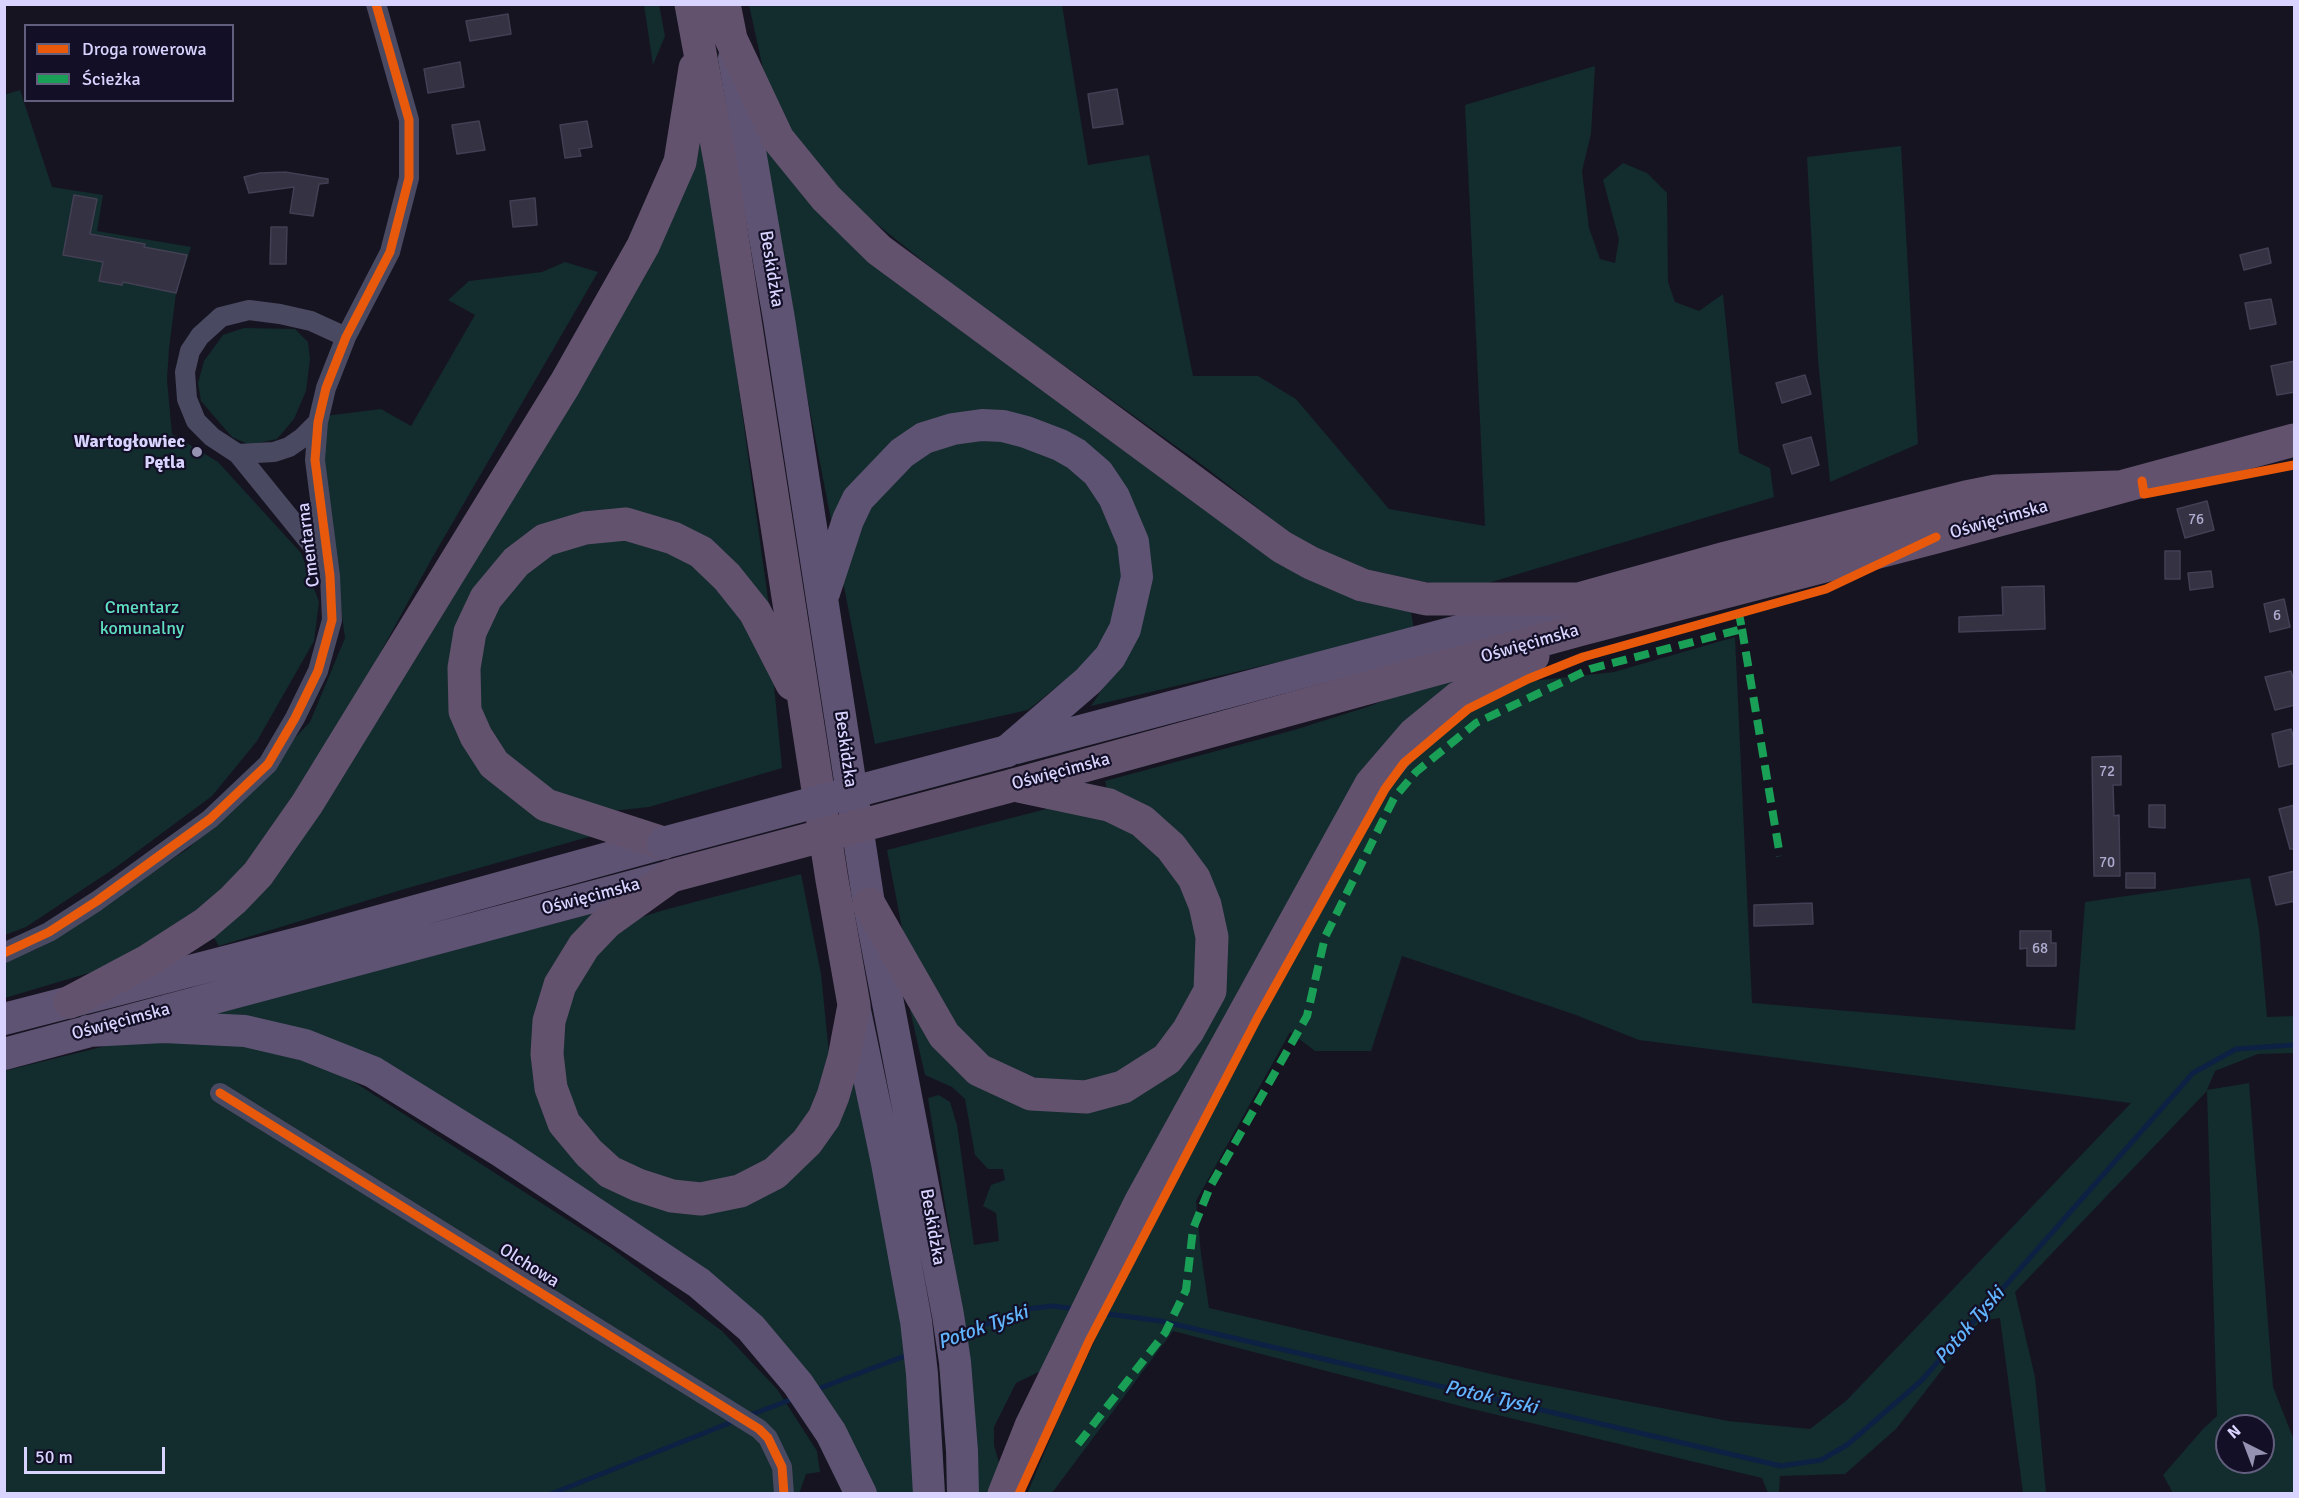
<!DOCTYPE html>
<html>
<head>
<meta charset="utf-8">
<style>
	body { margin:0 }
	#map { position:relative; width:2299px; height:1498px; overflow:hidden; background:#161421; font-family:Signika,sans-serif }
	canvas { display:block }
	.frame { position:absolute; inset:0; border:6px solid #d9d4ff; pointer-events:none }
	.legend { position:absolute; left:24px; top:24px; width:210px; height:78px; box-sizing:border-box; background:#130f26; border:2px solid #625e7d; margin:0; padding:8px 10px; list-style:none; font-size:18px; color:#d9d4ff }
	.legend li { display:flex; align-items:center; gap:12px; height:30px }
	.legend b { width:30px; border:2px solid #625e7d }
	.north { position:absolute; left:2215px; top:1414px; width:60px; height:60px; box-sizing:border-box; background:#130f26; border:2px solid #625e7d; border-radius:50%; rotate:318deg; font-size:16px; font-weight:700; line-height:24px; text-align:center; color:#d9d4ff }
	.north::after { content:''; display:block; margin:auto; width:21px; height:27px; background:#9591b1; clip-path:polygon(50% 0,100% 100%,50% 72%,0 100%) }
	.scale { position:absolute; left:24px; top:1447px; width:141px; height:27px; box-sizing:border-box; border:3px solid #d9d4ff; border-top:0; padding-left:8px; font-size:18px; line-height:21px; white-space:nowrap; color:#d9d4ff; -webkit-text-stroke:4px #130f26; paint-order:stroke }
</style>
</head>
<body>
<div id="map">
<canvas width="2299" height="1498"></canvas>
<div class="frame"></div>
<ul class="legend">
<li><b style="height:8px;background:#e8590c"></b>Droga rowerowa</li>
<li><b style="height:8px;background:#1a9f57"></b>Ścieżka</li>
</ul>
<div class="north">N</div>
<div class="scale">50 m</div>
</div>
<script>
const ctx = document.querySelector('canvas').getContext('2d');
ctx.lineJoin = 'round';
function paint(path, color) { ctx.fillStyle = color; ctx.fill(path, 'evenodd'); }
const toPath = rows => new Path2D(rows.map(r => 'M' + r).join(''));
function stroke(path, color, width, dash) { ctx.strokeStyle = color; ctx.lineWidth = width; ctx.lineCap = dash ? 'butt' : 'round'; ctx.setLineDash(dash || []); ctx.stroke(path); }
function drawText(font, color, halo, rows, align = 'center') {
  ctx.font = font + ' Signika,sans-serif'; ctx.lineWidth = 4.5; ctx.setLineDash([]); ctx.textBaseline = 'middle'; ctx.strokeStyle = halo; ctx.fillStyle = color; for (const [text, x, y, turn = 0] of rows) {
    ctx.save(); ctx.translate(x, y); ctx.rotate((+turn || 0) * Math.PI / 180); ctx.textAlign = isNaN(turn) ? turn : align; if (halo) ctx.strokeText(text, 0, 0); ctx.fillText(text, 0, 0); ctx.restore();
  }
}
const green = toPath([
	[644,5,659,5,665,36,653,65],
	[749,5,1062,5,1088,165,1149,155,1193,376,1258,376,1296,399,1389,509,1485,526,1465,105,1595,66,1591,134,1582,171,1589,228,1600,259,1615,263,1619,239,1603,180,1623,163,1647,173,1667,193,1668,282,1675,302,1699,311,1723,294,1739,453,1770,468,1774,497,1475,587,1424,582,1352,566,1291,534,1205,467,959,290,848,201,801,150,766,82],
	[20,90,52,187,103,195,97,231,191,247,176,293,169,349,167,380,172,434,218,462,301,553,319,602,314,641,257,741,212,796,115,868,26,927,5,935,4,95],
	[704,138,769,606,675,524,514,550,457,720,599,834,401,890,219,946,213,936,693,142],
	[763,145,1062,400,1410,606,1414,630,1091,706,1116,668,1144,599,1102,460,937,417,832,525,779,250],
	[1901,146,1918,444,1830,482,1818,360,1807,157],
	[565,262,598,272,431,560,329,747,223,897,102,969,5,998,5,961,37,949,189,848,310,722,345,638,321,458,325,416,381,409,411,426,475,315,448,300,469,281,542,272],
	[244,328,295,329,308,342,310,359,306,391,294,419,277,439,250,445,232,437,201,401,198,383,204,361,223,335],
	[990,434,1076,465,1124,538,1125,594,1105,648,1028,710,875,744,842,577,854,532,883,483,926,449],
	[607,532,685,550,740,605,773,675,782,768,649,807,612,811,567,802,526,779,477,714,483,625,551,545],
	[1735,637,1752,1003,2075,1030,2085,902,2250,878,2259,929,2267,1017,2294,1016,2294,1053,2258,1054,2215,1071,2207,1090,2249,1083,2273,1387,2294,1440,2294,1493,2173,1493,2163,1475,2203,1429,2217,1416,2207,1091,2015,1292,2035,1377,2046,1493,2023,1493,2000,1318,1980,1321,1896,1429,1845,1474,1780,1476,1779,1494,1768,1493,1762,1478,1468,1408,1173,1331,1052,1493,1027,1494,1061,1413,1150,1222,1264,1015,1319,891,1378,790,1422,738,1495,685,1614,672],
	[1402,956,1576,1015,1639,1040,2131,1103,1846,1401,1810,1429,1728,1421,1513,1379,1209,1308,1201,1254,1196,1201,1290,1032,1315,1051,1371,1051],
	[2227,1426,2263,1426,2263,1462,2227,1462],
	[1497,665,1399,739,1051,1366,1016,1383,994,1427,994,1445,1000,1466,992,1493,974,1493,967,1343,928,1098,939,1095,950,1102,957,1125,974,1245,999,1241,996,1213,983,1206,991,1185,1005,1180,1003,1169,988,1169,975,1155,965,1099,952,1087,925,1075,910,1010,916,1008,952,1067,990,1091,1153,1083,1222,928,1108,795,1105,781,1294,730,1370,706,1423,685],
	[1054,807,1105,813,1149,840,1186,882,1203,943,1194,999,1163,1043,1116,1079,1063,1086,982,1062,924,982,902,928,887,850],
	[801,874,821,974,830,1063,801,1136,755,1176,710,1191,608,1161,572,1122,557,1040,565,993,617,925,664,910],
	[602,911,535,1013,591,1168,726,1204,853,1070,898,1290,918,1493,873,1493,776,1342,288,1029,211,1013],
	[142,1037,204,1037,331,1067,611,1248,722,1331,777,1389,817,1451,820,1472,806,1474,799,1494,5,1493,4,1071]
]);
const stream = toPath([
	[1100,1313,1161,1321,1781,1466,1821,1460,1847,1445,1921,1381,2193,1073,2236,1049,2294,1045],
	[961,1334,1026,1309,1053,1306,1076,1309],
	[815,1390,910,1354],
	[748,1416,795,1398],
	[551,1494,737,1420]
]);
const building = toPath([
	[508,14,511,34,470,41,466,21,508,14],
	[460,62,464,87,428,93,424,69,460,62],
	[1117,89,1123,124,1093,128,1088,94,1117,89],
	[479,121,485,150,457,154,452,125,479,121],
	[587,121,592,147,579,149,581,156,565,158,560,125,587,121],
	[285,172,328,179,328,183,319,184,313,216,290,213,294,187,249,193,244,177,260,173,285,172],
	[74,195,97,199,90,234,145,244,144,247,187,255,176,293,123,282,122,285,99,281,103,262,63,255,74,195],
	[535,198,537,225,513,227,510,201,535,198],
	[271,227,287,227,286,264,270,264,271,227],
	[2268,248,2271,263,2244,270,2240,255,2268,248],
	[2271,299,2276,324,2250,329,2245,303,2271,299],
	[2295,361,2295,392,2277,395,2271,366,2295,361],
	[1805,375,1811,394,1782,403,1776,383,1805,375],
	[1811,437,1819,465,1792,474,1783,445,1811,437],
	[2207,501,2214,530,2185,538,2177,509,2207,501],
	[2165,551,2180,551,2180,579,2165,579,2165,551],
	[2211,571,2213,587,2190,590,2188,573,2211,571],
	[2044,586,2045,629,1959,632,1959,617,2003,615,2002,587,2044,586],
	[2284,599,2290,627,2270,632,2264,604,2284,599],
	[2291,671,2295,685,2295,705,2275,710,2265,677,2291,671],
	[2291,729,2295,743,2295,763,2279,767,2272,734,2291,729],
	[2121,756,2121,785,2113,785,2114,816,2119,815,2120,876,2094,876,2092,757,2121,756],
	[2149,805,2165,805,2165,828,2149,827,2149,805],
	[2295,805,2295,849,2290,849,2279,809,2295,805],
	[2295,871,2295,901,2276,905,2269,877,2295,871],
	[2126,873,2155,873,2155,888,2126,888,2126,873],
	[1812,903,1813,924,1754,926,1754,905,1812,903],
	[2020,931,2051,931,2051,943,2056,943,2056,966,2027,966,2027,948,2020,949,2020,931]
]);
const minor = toPath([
	[238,454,274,452,289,447,302,438,318,422],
	[328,565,238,454,212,437,196,421,187,399,185,372,190,351,200,336,221,317,249,310,280,314,311,321,346,337],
	[4,953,49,932,97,901,210,819,268,764,295,718,318,671,332,620,330,576,315,460,318,422,326,388,346,337,390,252,409,178,409,120,376,4],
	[220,1093,759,1429,768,1438,782,1467,784,1494]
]);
const primary = toPath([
	[734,58,779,319,869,904,948,1315,955,1362,962,1451,963,1494],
	[824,593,848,520,858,499,902,453,924,438,953,429,982,425,1003,426,1026,432,1060,445,1076,454,1098,473,1114,497,1133,542,1137,577,1125,629,1110,657,1088,681,1007,751],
	[1016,748,1557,605],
	[854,1006,887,1163,916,1321,922,1374,929,1494],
	[4,1019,310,940,663,843],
	[88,1031,164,1027,245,1031,305,1045,373,1072,502,1152,699,1283,751,1328,798,1384,831,1433,861,1494],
	[4,1054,667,877]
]);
const trunk = toPath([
	[724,4,731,39,778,139,826,198,879,250,1282,547,1311,563,1362,585,1426,599,1579,599,1726,558,1966,497,1996,491,2116,487],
	[1014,785,1582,629,1936,537,2294,440],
	[663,843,546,805,494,764,476,736,465,711,464,668,470,632,486,598,516,562,545,540,585,528,626,524,673,538,701,552,727,577,755,612,792,684],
	[671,876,607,922,584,946,560,985,549,1021,547,1054,551,1088,564,1123,589,1153,610,1172,638,1185,672,1196,701,1199,740,1191,775,1173,807,1142,824,1118,833,1096,844,1058,854,1005,832,880,722,172,691,4],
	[869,904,944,1035,979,1070,1031,1094,1086,1097,1123,1087,1167,1059,1188,1031,1210,991,1212,937,1205,905,1194,878,1171,847,1142,821,1109,805,1019,786],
	[70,1002,149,960,205,924,233,900,258,874,307,804,565,384,643,246,680,162,695,68],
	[1004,1494,1031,1426,1140,1203,1371,784,1414,734,1458,698,1533,656]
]);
const primaryBridge = toPath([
	[663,843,1007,751]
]);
const trunkBridge = toPath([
	[671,876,1014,785]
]);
const quiet = toPath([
	[1742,629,1780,856],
	[1078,1444,1165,1333,1186,1290,1193,1229,1210,1187,1307,1016,1325,937,1394,798,1416,772,1476,723,1590,669,1742,629,1739,614]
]);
const cycleway = toPath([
	[2142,481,2144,494,2294,465],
	[4,953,49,932,97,901,210,819,268,764,295,718,318,671,332,620,330,576,315,460,318,422,326,388,346,337,390,252,409,178,409,120,376,4],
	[220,1093,759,1429,768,1438,782,1467,784,1494],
	[1019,1494,1089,1341,1258,1017,1385,789,1404,763,1468,709,1528,679,1583,657,1826,589,1936,537]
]);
const markers = [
	[197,452,6,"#9591b1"]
];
const numberNames = [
	["76",2196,520],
	["6",2277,616],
	["72",2107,772],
	["70",2107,863],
	["68",2040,949]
];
const streetNames = [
	["Beskidzka",771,269,81],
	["Oświęcimska",1999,520,-16],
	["Cmentarna",309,545,-97],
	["Oświęcimska",1530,644,-16],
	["Beskidzka",845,749,82],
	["Oświęcimska",1061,772,-15],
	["Oświęcimska",591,897,-15],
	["Oświęcimska",121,1022,-15],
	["Beskidzka",932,1227,80],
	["Olchowa",529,1266,32]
];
const poiNames = [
	["Wartogłowiec",185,442],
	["Pętla",185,463]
];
const parkNames = [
	["Cmentarz",142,608],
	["komunalny",142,629]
];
const waterNames = [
	["Potok Tyski",1970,1326,-49],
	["Potok Tyski",983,1328,-20],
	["Potok Tyski",1491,1398,13]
];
paint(green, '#132c2d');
stroke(stream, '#0d2144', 5);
paint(building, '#343243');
stroke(building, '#433f54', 1.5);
stroke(minor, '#4a4962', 20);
stroke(primary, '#5e5373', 32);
stroke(trunk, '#62526e', 33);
stroke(primaryBridge, '#5e5373', 32);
stroke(trunkBridge, '#62526e', 33);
stroke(quiet, '#1a9f57', 8, [15, 8]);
stroke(cycleway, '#e8590c', 9);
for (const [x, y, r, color] of markers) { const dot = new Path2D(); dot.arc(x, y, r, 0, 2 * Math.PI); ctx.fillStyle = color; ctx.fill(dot); stroke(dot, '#130f26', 2); }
drawText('15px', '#b0acd0', null, numberNames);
drawText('18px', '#d9d4ff', '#130f26', streetNames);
drawText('bold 18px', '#d9d4ff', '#130f26', poiNames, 'right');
drawText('18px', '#5fe0c0', '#130f26', parkNames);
drawText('italic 20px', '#62b6ff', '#130f26', waterNames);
</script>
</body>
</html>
